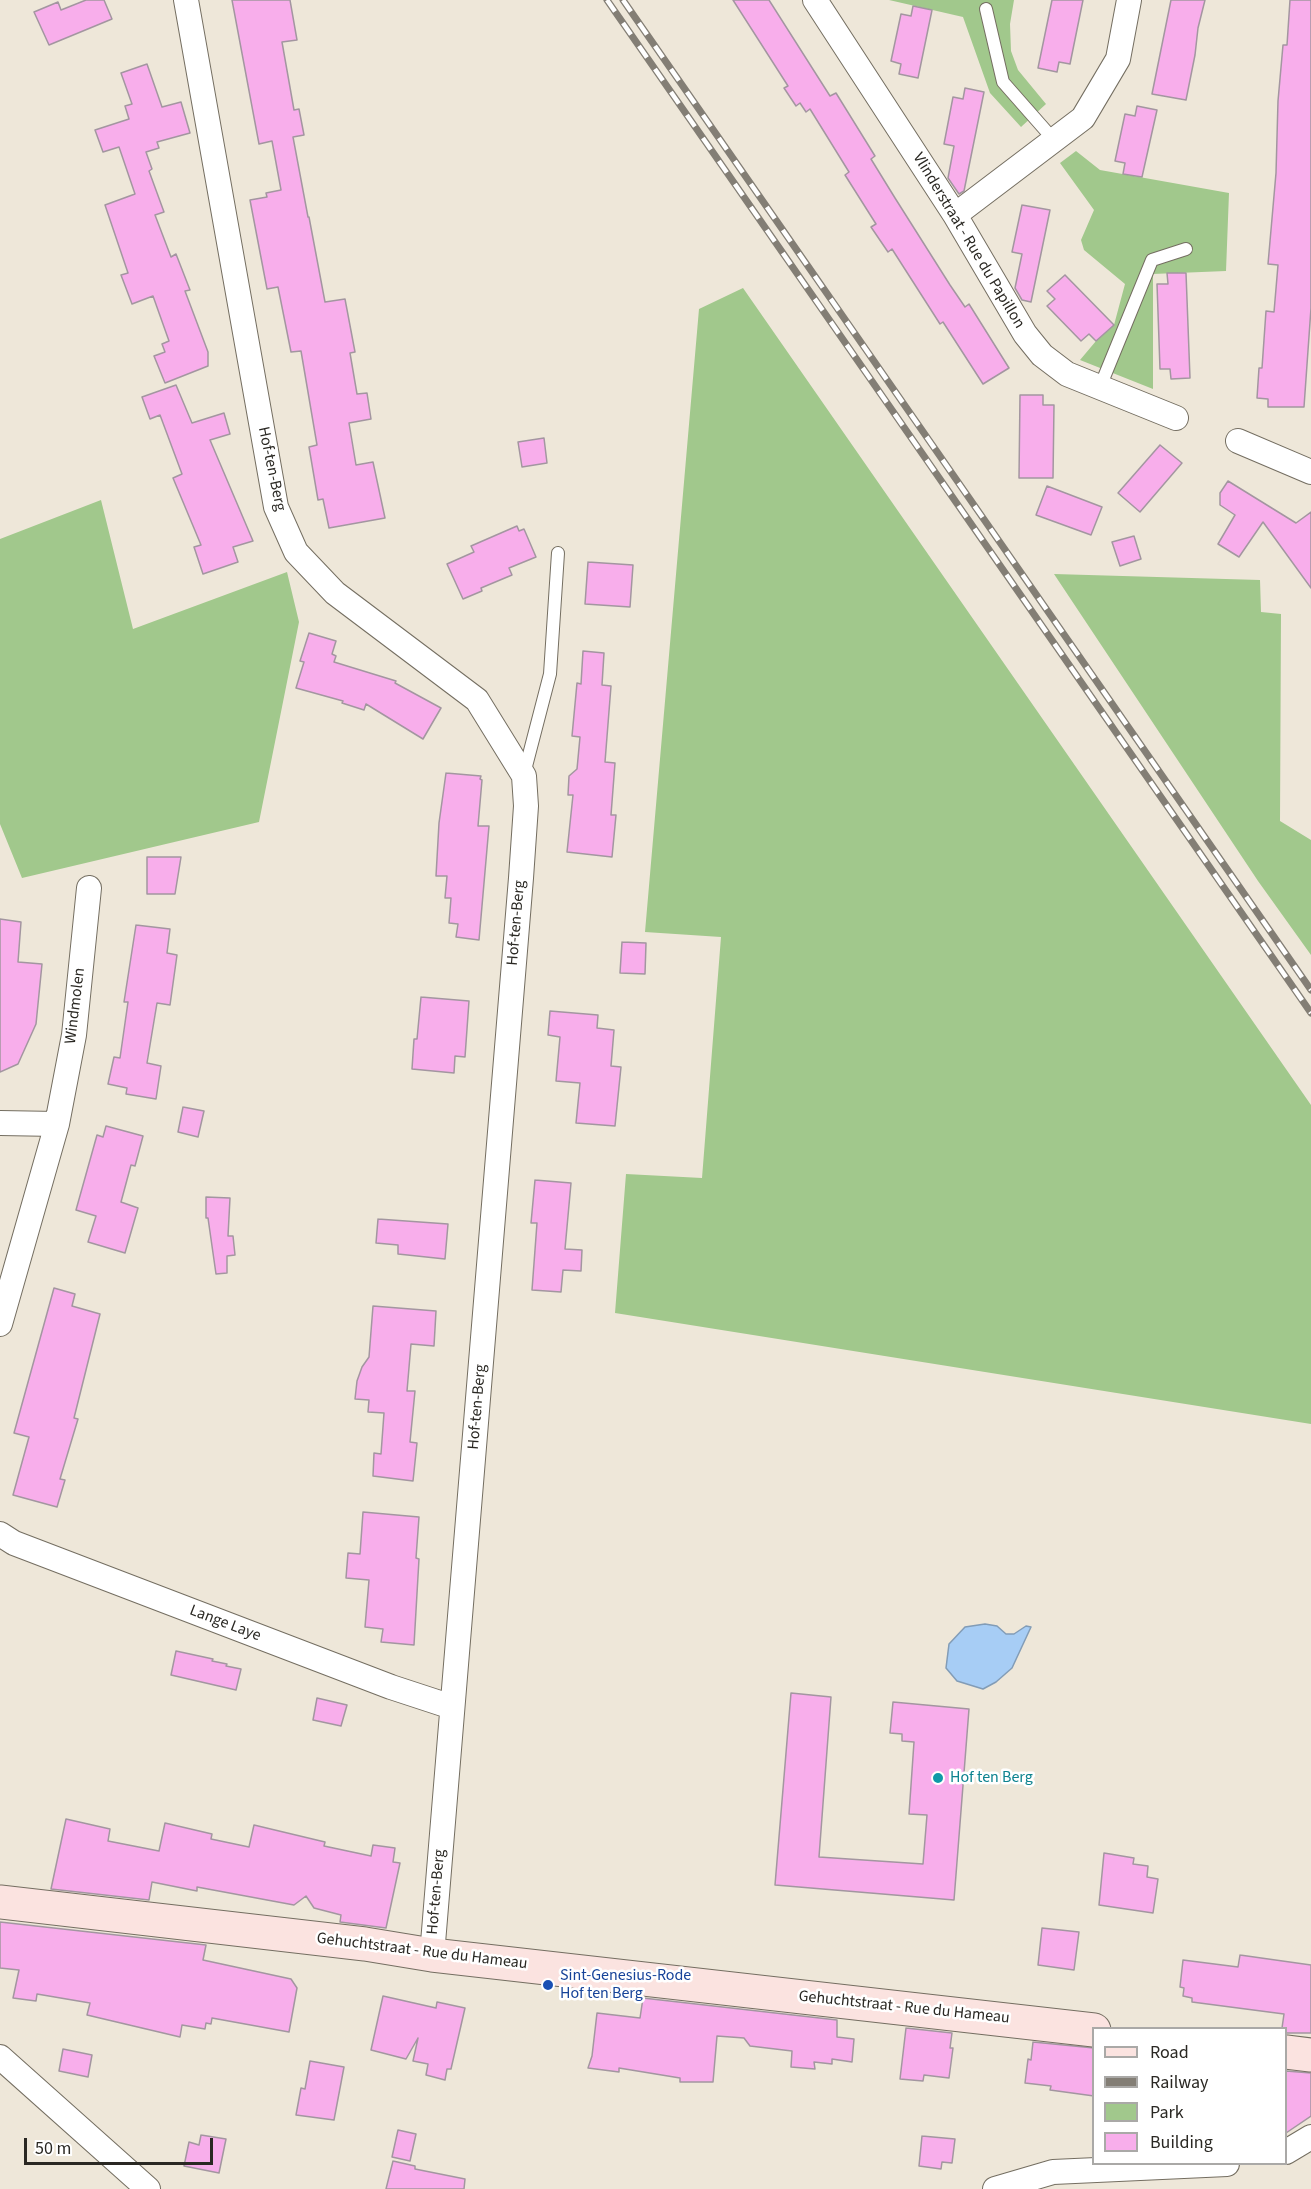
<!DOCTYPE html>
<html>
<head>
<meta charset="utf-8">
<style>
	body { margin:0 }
	#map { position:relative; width:1311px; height:2189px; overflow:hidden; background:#eee7d9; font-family:"Source Sans 3",sans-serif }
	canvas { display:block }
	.legend { position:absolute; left:1092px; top:2027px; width:195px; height:138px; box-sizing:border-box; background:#fff; border:2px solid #aaa9a7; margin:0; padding:8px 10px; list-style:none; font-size:18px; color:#2a2823 }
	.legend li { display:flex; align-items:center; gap:12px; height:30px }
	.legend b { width:30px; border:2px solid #aaa9a7 }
	.scale { position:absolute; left:24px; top:2138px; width:189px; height:27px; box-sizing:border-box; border:3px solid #2a2823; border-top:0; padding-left:8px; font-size:18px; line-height:21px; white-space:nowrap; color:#2a2823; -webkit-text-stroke:4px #fff; paint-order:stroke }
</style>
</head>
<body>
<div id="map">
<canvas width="1311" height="2189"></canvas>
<ul class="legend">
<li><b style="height:8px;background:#fbe3e0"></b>Road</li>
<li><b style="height:8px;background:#837e75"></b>Railway</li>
<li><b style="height:16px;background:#a1c88c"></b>Park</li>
<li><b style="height:16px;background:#f8aeeb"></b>Building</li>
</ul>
<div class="scale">50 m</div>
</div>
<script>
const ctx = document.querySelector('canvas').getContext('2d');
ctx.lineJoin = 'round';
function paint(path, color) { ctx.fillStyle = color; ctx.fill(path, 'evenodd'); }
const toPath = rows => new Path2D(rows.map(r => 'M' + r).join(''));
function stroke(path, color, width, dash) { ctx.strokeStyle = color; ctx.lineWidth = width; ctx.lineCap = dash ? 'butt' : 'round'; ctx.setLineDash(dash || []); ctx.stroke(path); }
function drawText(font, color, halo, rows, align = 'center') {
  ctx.font = font + ' "Source Sans 3",sans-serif'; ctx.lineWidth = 5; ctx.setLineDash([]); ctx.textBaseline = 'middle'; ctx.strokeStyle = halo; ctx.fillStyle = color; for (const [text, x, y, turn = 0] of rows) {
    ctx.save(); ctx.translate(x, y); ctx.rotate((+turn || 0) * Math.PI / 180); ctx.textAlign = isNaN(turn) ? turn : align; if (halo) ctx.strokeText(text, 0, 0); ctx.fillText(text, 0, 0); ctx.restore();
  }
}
const green = toPath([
	[889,0,1014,0,1010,24,1011,51,1018,70,1046,104,1021,127,990,93,963,17],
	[1076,151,1100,170,1229,193,1226,271,1153,274,1153,389,1080,360,1096,341,1114,325,1125,284,1084,250,1081,240,1094,210,1060,163],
	[743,288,1311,1105,1311,1424,615,1313,626,1174,702,1178,721,937,645,932,699,309],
	[101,500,133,629,287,572,299,622,259,822,22,878,0,824,0,539],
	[1054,574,1260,580,1261,612,1281,614,1280,821,1311,840,1311,955,1258,881]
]);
const water = toPath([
	[985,1624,997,1626,1006,1634,1014,1634,1026,1626,1031,1627,1012,1668,996,1682,983,1689,957,1681,946,1668,949,1644,965,1627,985,1624]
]);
const building = toPath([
	[86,0,104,0,112,19,49,45,34,12,58,2,61,10,86,0],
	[232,0,290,0,297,40,282,42,294,110,299,109,304,135,293,137,308,217,309,217,325,302,345,299,355,352,350,353,357,394,367,393,371,419,349,423,356,465,373,462,385,518,329,528,323,499,318,500,309,447,317,445,301,351,291,352,278,287,267,289,250,200,267,197,266,193,281,190,272,141,259,144,232,0],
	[733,0,769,0,830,96,836,93,875,156,871,159,895,198,950,285,965,307,969,304,1009,368,983,384,943,322,940,324,892,249,888,252,871,227,876,224,845,175,849,172,810,109,806,112,800,103,796,106,784,88,788,86,733,0],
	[1052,0,1083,0,1070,64,1059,62,1057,72,1038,68,1052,0],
	[1171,0,1205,0,1198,28,1195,55,1186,100,1152,94,1171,0],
	[1290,0,1311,0,1311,308,1304,407,1268,407,1268,399,1257,398,1259,368,1262,368,1266,311,1274,312,1278,265,1268,264,1276,173,1278,101,1283,45,1287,45,1290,0],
	[913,6,932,10,918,78,899,74,901,64,891,61,901,14,911,16,913,6],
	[147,64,162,107,181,102,190,133,157,142,159,148,146,152,152,169,149,171,164,212,155,215,171,257,176,254,190,290,185,291,208,352,208,366,165,383,154,356,165,352,162,344,169,341,153,296,132,304,121,275,128,273,105,205,135,194,119,147,103,152,95,130,129,119,125,106,132,104,121,73,147,64],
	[965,88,984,92,964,191,959,194,948,178,954,146,944,144,953,97,963,99,965,88],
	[1137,106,1157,110,1142,177,1123,174,1125,163,1115,161,1125,114,1135,116,1137,106],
	[1022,205,1050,210,1031,302,1022,300,1015,288,1022,254,1012,252,1022,205],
	[1167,273,1186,273,1190,378,1171,379,1170,369,1160,369,1157,284,1168,284,1167,273],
	[1065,275,1114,325,1096,341,1089,334,1081,341,1047,306,1055,299,1047,291,1065,275],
	[176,385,192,423,224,413,230,434,210,440,253,541,233,547,238,562,203,574,194,547,201,545,173,478,182,474,160,415,150,419,142,397,176,385],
	[1020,395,1043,395,1043,405,1054,405,1053,478,1019,478,1020,395],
	[544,438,547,463,522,467,518,442,544,438],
	[1160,445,1182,463,1140,512,1118,493,1160,445],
	[1228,481,1296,523,1311,512,1311,588,1263,522,1239,557,1218,544,1235,515,1220,505,1220,493,1228,481],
	[1047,486,1102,507,1091,535,1036,515,1047,486],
	[517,526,519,531,524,529,536,557,509,568,512,575,481,588,482,591,463,599,447,564,474,552,471,546,517,526],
	[1134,536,1141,559,1120,566,1112,542,1134,536],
	[588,562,633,565,630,607,585,604,588,562],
	[309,633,336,641,332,654,336,656,334,662,396,681,395,683,441,708,423,739,366,704,364,710,342,703,343,701,296,688,304,662,300,661,309,633],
	[583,651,604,653,602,685,611,686,605,762,615,763,611,815,616,815,612,857,567,852,573,795,568,795,569,776,577,769,580,737,572,736,577,683,581,684,583,651],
	[446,773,481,776,480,779,482,780,478,826,489,826,479,940,456,937,458,924,449,923,451,898,445,898,447,876,436,876,439,823,446,773],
	[147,857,181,857,175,894,147,894,147,857],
	[0,919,21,922,18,962,42,964,36,1024,18,1064,0,1072,0,919],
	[136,925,170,929,167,953,177,955,170,1005,157,1003,147,1063,161,1066,156,1099,126,1094,127,1088,108,1084,114,1057,120,1058,128,1002,124,1002,136,925],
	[622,942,646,943,645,974,620,973,622,942],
	[421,997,469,1001,465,1057,455,1056,454,1073,412,1069,414,1039,417,1039,421,997],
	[550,1011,598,1015,597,1028,614,1030,611,1066,621,1067,615,1126,576,1123,580,1083,556,1081,560,1037,548,1035,550,1011],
	[183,1107,204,1111,198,1137,178,1132,183,1107],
	[106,1126,143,1136,135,1166,131,1165,121,1202,138,1208,125,1253,88,1242,96,1216,76,1210,97,1135,103,1137,106,1126],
	[535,1180,571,1183,565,1249,582,1250,581,1271,563,1270,561,1292,532,1290,537,1223,531,1223,535,1180],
	[206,1197,230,1198,228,1236,233,1236,235,1255,227,1256,227,1273,216,1274,208,1218,206,1218,206,1197],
	[378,1219,448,1224,445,1259,398,1254,398,1245,376,1243,378,1219],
	[54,1288,75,1294,72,1306,100,1314,74,1418,78,1419,60,1479,65,1480,57,1507,13,1495,29,1437,14,1433,54,1288],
	[373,1306,436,1311,434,1346,411,1344,407,1391,415,1391,410,1442,417,1443,413,1481,373,1476,374,1453,381,1454,384,1413,368,1412,369,1400,355,1399,357,1381,362,1367,369,1357,373,1306],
	[363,1512,419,1517,416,1558,419,1559,414,1645,381,1642,383,1629,365,1627,369,1580,346,1578,348,1553,360,1554,363,1512],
	[176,1651,213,1659,212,1661,227,1664,226,1666,241,1669,236,1690,171,1675,176,1651],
	[791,1693,831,1697,819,1857,923,1864,927,1815,909,1814,914,1742,902,1741,902,1734,890,1733,893,1702,969,1709,954,1900,775,1885,791,1693],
	[317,1698,347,1705,341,1726,313,1720,317,1698],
	[66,1819,110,1829,108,1841,159,1851,165,1823,212,1834,211,1839,249,1847,254,1825,325,1842,324,1846,371,1856,373,1845,395,1848,393,1862,400,1863,386,1928,340,1922,341,1915,314,1908,306,1896,294,1905,197,1887,197,1891,152,1882,149,1900,51,1889,66,1819],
	[1104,1853,1134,1858,1133,1864,1148,1866,1147,1877,1158,1879,1153,1913,1099,1905,1104,1853],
	[0,1922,206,1945,203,1960,291,1979,297,1988,289,2032,212,2018,211,2024,206,2023,205,2029,182,2025,180,2037,87,2015,90,2003,37,1994,36,2001,13,1998,19,1970,0,1968,0,1922],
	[1042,1928,1079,1932,1074,1970,1038,1965,1042,1928],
	[1240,1955,1311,1965,1311,2033,1286,2033,1286,2028,1282,2028,1284,2014,1192,2002,1192,1998,1183,1996,1184,1988,1180,1987,1183,1960,1238,1967,1240,1955],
	[383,1996,436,2008,437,2002,465,2008,451,2069,447,2069,445,2080,426,2075,428,2064,413,2061,418,2038,406,2059,371,2050,383,1996],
	[643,1998,837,2020,837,2037,854,2039,852,2062,832,2059,832,2064,814,2062,815,2069,791,2067,792,2051,750,2046,744,2038,717,2036,713,2082,680,2082,680,2078,619,2068,619,2072,588,2068,592,2056,597,2013,640,2018,643,1998],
	[906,2028,952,2033,950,2048,953,2048,949,2078,924,2075,923,2081,900,2079,906,2028],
	[1033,2042,1094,2048,1094,2096,1050,2090,1051,2086,1025,2083,1028,2059,1031,2060,1033,2042],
	[63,2049,92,2055,88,2077,59,2071,63,2049],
	[310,2061,344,2067,334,2120,296,2115,301,2088,305,2089,310,2061],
	[1286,2071,1311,2073,1311,2116,1286,2133,1286,2071],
	[398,2130,416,2134,410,2161,392,2157,398,2130],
	[201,2135,226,2139,219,2173,184,2166,189,2142,199,2145,201,2135],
	[922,2136,955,2139,952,2163,942,2162,941,2169,919,2166,922,2136],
	[393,2161,415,2166,415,2169,465,2179,464,2189,386,2189,393,2161]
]);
const lane = toPath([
	[986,9,1003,82,1054,140],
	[1100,387,1152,260,1186,249],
	[524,774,550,674,558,553]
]);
const street = toPath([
	[186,0,276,507,296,552,335,593,477,700,524,776,526,806,521,878,432,1955],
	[815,0,955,215,1025,334,1042,355,1067,374,1176,418],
	[955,215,1083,118,1118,59,1129,0],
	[1238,441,1311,472],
	[0,1123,57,1124],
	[0,1324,57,1124,74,1035,89,888],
	[0,1534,14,1543,391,1687,452,1707],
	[0,2057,148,2189],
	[1286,2152,1311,2137],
	[995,2189,1053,2172,1227,2164]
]);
const secondary = toPath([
	[0,1902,365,1944,432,1955,1094,2030],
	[1286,2052,1311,2055]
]);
const rail = toPath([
	[607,0,1311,1013],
	[623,0,1311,990]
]);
const markers = [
	[938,1778,6,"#0f9aa8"],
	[548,1985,6,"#1a4fb4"]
];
const streetNames = [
	["Vlinderstraat - Rue du Papillon",968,241,59],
	["Hof-ten-Berg",271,469,78],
	["Hof-ten-Berg",517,923,-85],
	["Windmolen",76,1006,-83],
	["Hof-ten-Berg",478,1407,-85],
	["Lange Laye",225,1624,21],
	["Hof-ten-Berg",437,1892,-85],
	["Gehuchtstraat - Rue du Hameau",422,1952,7],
	["Gehuchtstraat - Rue du Hameau",904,2008,6]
];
const cultureNames = [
	["Hof ten Berg",950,1778]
];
const transitNames = [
	["Sint-Genesius-Rode",560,1976],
	["Hof ten Berg",560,1994]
];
paint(green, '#a1c88c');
paint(water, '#a7cdf5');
stroke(water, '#829cb6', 1.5);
paint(building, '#f8aeeb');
stroke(building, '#a396a0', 1.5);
stroke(lane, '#746e61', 14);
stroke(street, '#746e61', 26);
stroke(secondary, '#746e61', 35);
stroke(lane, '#fff', 12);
stroke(street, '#fff', 24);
stroke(secondary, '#fbe3e0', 33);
stroke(rail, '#837e75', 7);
stroke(rail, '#fff', 4.5, [14]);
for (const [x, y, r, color] of markers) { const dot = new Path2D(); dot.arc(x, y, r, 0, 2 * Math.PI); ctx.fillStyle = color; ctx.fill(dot); stroke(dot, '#fff', 2); }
drawText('16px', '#2a2823', '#fff', streetNames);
drawText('16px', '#0d838f', '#fff', cultureNames, 'left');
drawText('16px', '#164399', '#fff', transitNames, 'left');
</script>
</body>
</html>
